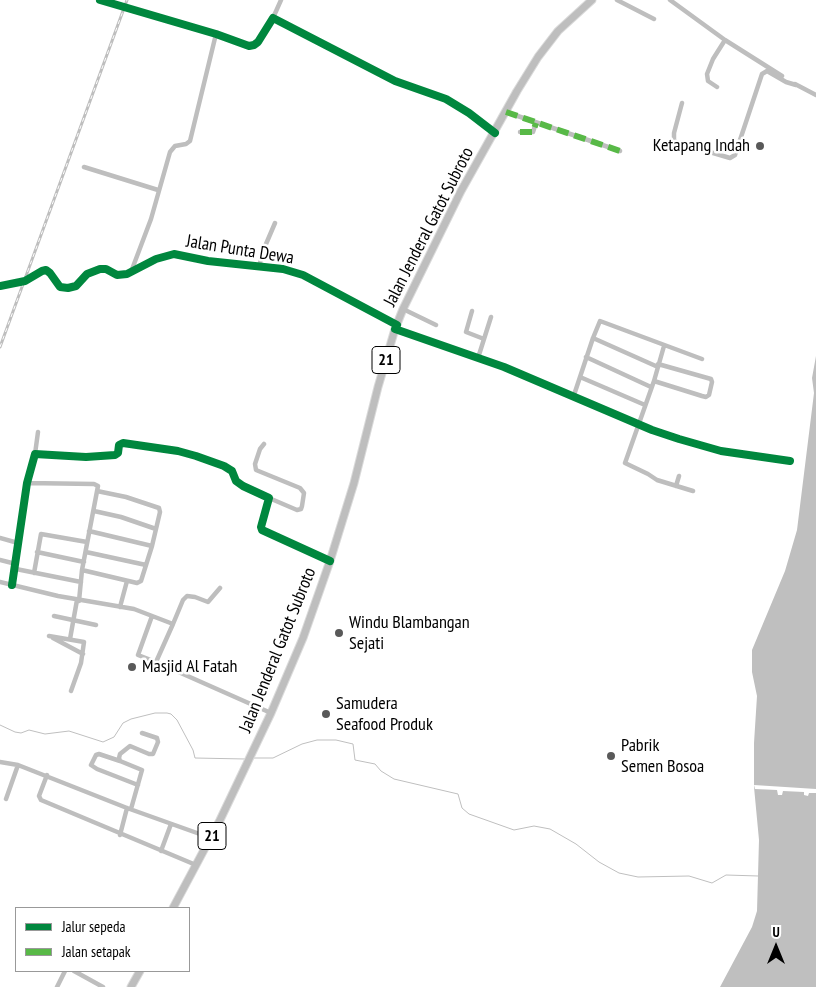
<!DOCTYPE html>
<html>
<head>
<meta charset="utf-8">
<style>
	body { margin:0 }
	#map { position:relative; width:816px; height:987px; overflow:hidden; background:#fff; font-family:"PT Sans Narrow",sans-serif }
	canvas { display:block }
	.legend { position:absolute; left:15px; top:907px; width:175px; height:65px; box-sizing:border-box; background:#fff; border:1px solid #999; margin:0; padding:6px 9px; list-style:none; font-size:15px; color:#000 }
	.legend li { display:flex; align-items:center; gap:10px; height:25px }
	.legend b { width:25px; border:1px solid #999 }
	.north { position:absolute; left:751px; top:922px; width:50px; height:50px; -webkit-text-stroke:4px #fff; paint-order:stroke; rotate:0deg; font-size:14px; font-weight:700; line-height:20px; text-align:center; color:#000 }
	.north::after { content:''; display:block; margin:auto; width:18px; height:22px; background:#000; clip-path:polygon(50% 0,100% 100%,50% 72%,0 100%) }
</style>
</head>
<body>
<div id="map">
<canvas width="816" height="987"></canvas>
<ul class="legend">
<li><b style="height:6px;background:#00873e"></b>Jalur sepeda</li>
<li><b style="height:6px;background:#58b947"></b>Jalan setapak</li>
</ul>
<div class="north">U</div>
</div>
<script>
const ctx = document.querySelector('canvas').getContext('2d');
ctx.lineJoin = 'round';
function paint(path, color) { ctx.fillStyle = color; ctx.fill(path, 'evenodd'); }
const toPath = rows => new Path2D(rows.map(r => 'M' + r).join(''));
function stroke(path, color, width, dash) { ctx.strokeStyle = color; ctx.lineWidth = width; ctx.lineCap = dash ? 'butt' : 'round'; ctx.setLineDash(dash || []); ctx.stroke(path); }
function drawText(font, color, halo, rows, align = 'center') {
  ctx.font = font + ' "PT Sans Narrow",sans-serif'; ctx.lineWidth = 5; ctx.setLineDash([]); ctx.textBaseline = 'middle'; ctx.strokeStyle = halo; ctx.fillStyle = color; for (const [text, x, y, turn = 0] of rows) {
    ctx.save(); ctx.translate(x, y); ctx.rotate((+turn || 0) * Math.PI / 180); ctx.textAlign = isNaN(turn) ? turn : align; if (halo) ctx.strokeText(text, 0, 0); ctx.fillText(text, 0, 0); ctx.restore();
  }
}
const water = toPath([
	[816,356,816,987,720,987,752,927,757,911,759,840,754,787,754,743,757,696,752,672,752,650,785,571,797,530,814,393,812,378]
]);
const pier = toPath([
	[754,785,816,789,816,793,809,793,808,796,804,795,804,792,783,791,782,795,778,795,777,790,755,789]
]);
const stream = toPath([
	[0,725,15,732,21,733,29,730,45,734,69,731,103,742,114,737,123,723,131,719,155,713,167,713,171,714,177,720,193,750,195,758,245,759],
	[254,758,273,758,302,744,317,740,336,740,353,744,355,760,375,764,381,771,394,779,458,794,462,808,469,814,514,830,534,826,550,829,576,844,599,862,619,873,638,877,689,876,712,883,726,875,758,876]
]);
const minor = toPath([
	[100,0,216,34,249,46,254,45,258,42,273,18,395,81,446,99,469,113,495,133],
	[617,0,654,19],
	[670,0,725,40,782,76],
	[273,18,281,0],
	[795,84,816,95],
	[717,87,708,81,707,74,713,59,725,40],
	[682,103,674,133,674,140,676,142,730,158,735,155,762,74,767,71,786,82,796,85],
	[506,112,620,151],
	[520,132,533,132,536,123],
	[84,167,158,190],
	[259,266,266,244,275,223],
	[131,272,151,219,170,152,175,146,186,144,190,141,216,34],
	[0,286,25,281,42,271,46,270,50,273,60,287,68,288,76,286,87,274,100,269,106,269,117,275,127,274,156,259,174,254,208,261,283,269,303,275,397,325],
	[403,309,436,325],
	[472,311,466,332,484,339],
	[395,329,504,367,652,430,679,439,721,451,790,461],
	[593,338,658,367],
	[664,346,654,381,625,463,648,474,657,480,693,491],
	[586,357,651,387],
	[478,358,491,317],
	[580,377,645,405],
	[654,381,702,396,706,397,709,395,712,382,711,379,658,364],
	[574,395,593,338,600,321,702,359],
	[264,444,260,449,255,464,256,470,300,488,304,493,302,506,301,509,297,510,269,498],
	[35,454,38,432],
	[27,483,94,484,98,486,82,570,79,601],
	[676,486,679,476],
	[94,511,121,517,156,529],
	[89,531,152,546],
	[0,538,18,543],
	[37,552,84,562],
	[86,552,146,565],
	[0,560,16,564],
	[16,569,81,582],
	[82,570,137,583,141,581,152,546,160,512,159,508,126,497,97,491],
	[34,573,41,534,87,542],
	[0,582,58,596,134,609,173,624,156,662,271,713],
	[12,585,27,483,35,454,86,457,115,455,118,453,119,445,123,443,178,451,196,456,224,466,232,471,236,481,243,486,269,498,261,527,262,530,330,561],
	[120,607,127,581],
	[54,616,96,625],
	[152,616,138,655,156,662],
	[173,624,183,600,187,596,195,597,208,602,220,588],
	[49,636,84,642,81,663,71,691],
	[53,638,83,654],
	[70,639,77,600],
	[120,761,99,754,96,755,91,765,97,769,138,785],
	[0,762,18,765,127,808,211,838],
	[47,775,39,796,41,800,196,865],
	[6,799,18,765],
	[131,809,142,770,120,761,119,758,120,754,130,746,149,754,153,754,158,742,157,738,142,733],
	[120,835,127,808],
	[161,851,171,824],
	[74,971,103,987],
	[57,987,65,971]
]);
const trunk = toPath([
	[173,908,220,820,271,713,303,638,330,561,354,483,378,387,395,329,403,309,461,191,517,91,538,57,558,31,592,0],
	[131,987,140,971]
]);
const rail = toPath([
	[0,347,127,0]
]);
const quiet = toPath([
	[506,112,620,151],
	[520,132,533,132,536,123]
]);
const cycleway = toPath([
	[100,0,216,34,249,46,254,45,258,42,273,18,395,81,446,99,469,113,495,133],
	[0,286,25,281,42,271,46,270,50,273,60,287,68,288,76,286,87,274,100,269,106,269,117,275,127,274,156,259,174,254,208,261,283,269,303,275,397,325],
	[395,329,504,367,652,430,679,439,721,451,790,461],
	[12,585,27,483,35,454,86,457,115,455,118,453,119,445,123,443,178,451,196,456,224,466,232,471,236,481,243,486,269,498,261,527,262,530,330,561]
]);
const markers = [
	[760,146,5,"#595959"],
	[339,633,5,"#595959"],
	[132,667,5,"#595959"],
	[326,714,5,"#595959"],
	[611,756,5,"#595959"]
];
const shields = [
	[386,360,28],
	[212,836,28]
];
const shieldNames = [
	["21",386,360],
	["21",212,836]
];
const poiNames = [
	["Ketapang Indah",750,146,"right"],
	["Windu Blambangan",349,623],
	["Sejati",349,644],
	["Masjid Al Fatah",142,667],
	["Samudera",336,704],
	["Seafood Produk",336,725],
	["Pabrik",621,746],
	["Semen Bosoa",621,767]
];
const streetNames = [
	["Jalan Jenderal Gatot Subroto",429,227,-63],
	["Jalan Punta Dewa",240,250,9],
	["Jalan Jenderal Gatot Subroto",278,650,-68]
];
paint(water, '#bfbfbf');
paint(pier, '#fff');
stroke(stream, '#bfbfbf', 1);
stroke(trunk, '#dbdbdb', 9);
stroke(minor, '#bebebe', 4.5);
stroke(trunk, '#bebebe', 7);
stroke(rail, '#bebebe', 3);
stroke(rail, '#fff', 1, [4]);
stroke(quiet, '#58b947', 6, [12, 6]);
stroke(cycleway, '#00873e', 8);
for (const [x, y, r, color] of markers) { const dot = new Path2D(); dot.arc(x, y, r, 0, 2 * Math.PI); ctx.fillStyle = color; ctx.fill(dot); stroke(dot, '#fff', 2); }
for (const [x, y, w] of shields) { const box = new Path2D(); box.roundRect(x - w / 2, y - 13.5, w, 27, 4); ctx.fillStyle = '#fff'; ctx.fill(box); stroke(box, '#000', 1); }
drawText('bold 16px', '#000', null, shieldNames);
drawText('18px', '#000', '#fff', poiNames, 'left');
drawText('18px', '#000', '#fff', streetNames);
</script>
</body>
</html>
